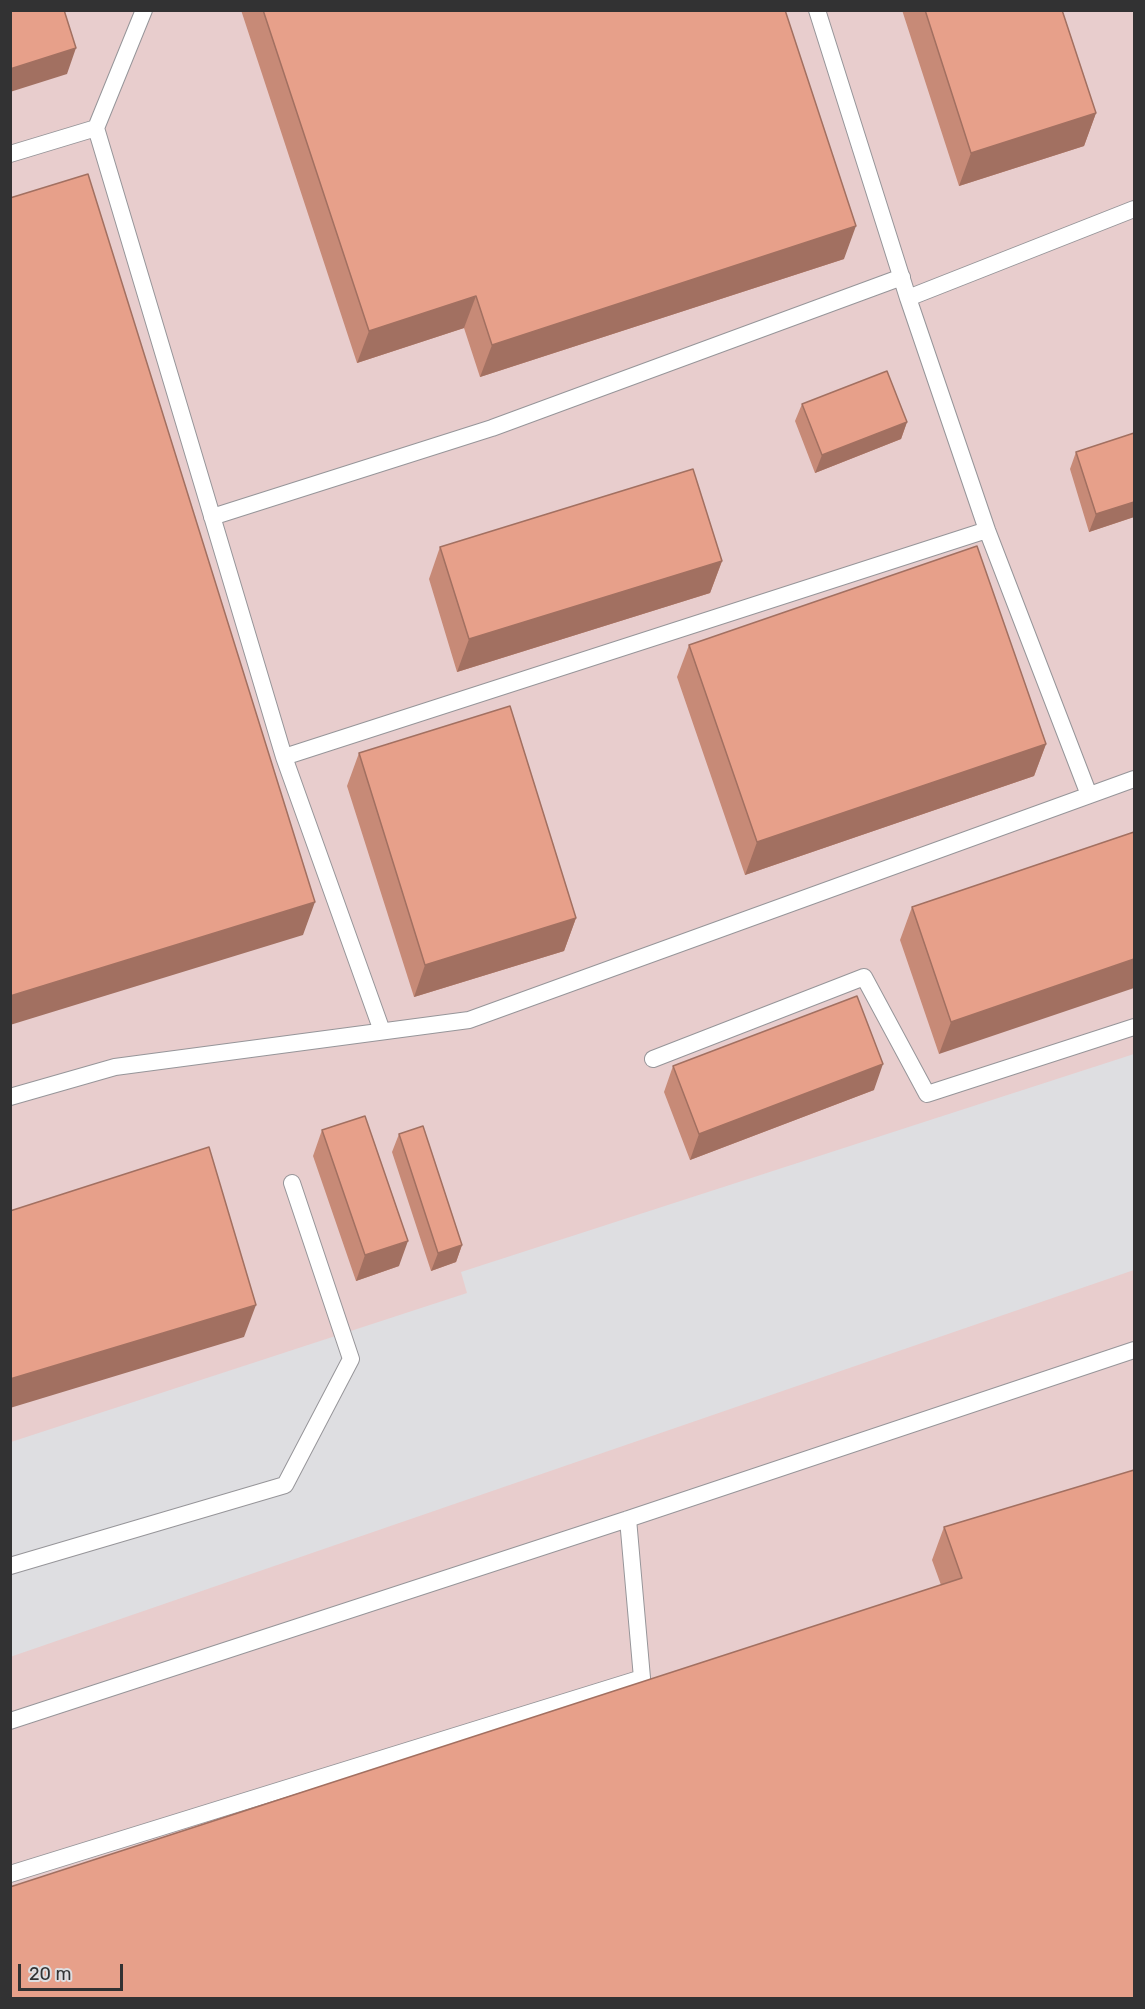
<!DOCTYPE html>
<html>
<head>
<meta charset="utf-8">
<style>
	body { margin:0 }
	#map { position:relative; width:1145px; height:2009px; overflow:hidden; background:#dedee1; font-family:Rubik,sans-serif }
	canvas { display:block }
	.frame { position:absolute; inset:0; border:12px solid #323233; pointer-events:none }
	.scale { position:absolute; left:18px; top:1964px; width:105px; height:27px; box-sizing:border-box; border:3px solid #323233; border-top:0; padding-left:8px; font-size:18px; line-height:21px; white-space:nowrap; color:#323233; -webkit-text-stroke:4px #dedee1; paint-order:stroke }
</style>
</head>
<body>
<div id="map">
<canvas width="1145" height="2009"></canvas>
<div class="frame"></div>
<div class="scale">20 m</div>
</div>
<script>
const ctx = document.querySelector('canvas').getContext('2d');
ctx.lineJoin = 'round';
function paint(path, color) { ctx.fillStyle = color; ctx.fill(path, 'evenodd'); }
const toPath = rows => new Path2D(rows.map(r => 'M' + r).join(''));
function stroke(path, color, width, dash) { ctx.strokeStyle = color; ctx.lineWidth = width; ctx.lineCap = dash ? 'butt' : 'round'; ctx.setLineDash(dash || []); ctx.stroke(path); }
const industrial = toPath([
	[10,11,1134,11,1134,1054,461,1272,467,1293,11,1442],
	[1134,1270,1134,1998,11,1998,10,1657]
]);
const service = toPath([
	[144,10,96,128,284,757,382,1031],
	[817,10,908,298,987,530,1089,795],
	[10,154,96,128],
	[908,298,1134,209],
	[212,517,492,428,902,277],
	[284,757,987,530],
	[653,1059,864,977,927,1094,1134,1027],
	[10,1097,115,1067,469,1020,1134,779],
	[10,1566,285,1485,351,1359,292,1183],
	[10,1721,628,1519,1134,1350],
	[10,1874,642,1678,628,1519]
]);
const wall = toPath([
	[241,10,785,10,844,259,480,377,464,328,357,363],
	[902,10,1062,10,1096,113,1084,146,959,186],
	[802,404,907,422,901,439,815,473,795,421],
	[1134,433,1134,517,1089,532,1070,469,1076,452],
	[440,547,722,561,710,593,457,672,429,579],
	[689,645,1046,744,1034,776,745,875,677,677],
	[359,753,576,918,564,951,414,997,347,786],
	[1134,832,939,1054,900,940,912,907],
	[673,1066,874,1090,690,1160,664,1092],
	[322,1130,399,1266,356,1281,313,1156],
	[399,1134,462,1245,456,1262,431,1271,392,1152],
	[944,1527,1134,1998,941,1585,932,1560]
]);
const shadedWall = toPath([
	[76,48,67,74,10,92,10,69],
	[1096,113,1084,146,959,186,971,153],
	[856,226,844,259,480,377,492,345],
	[476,296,464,328,357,363,369,331],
	[907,422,901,439,815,473,822,455],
	[1134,502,1134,517,1089,532,1096,514],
	[722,561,710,593,457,672,469,639],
	[1046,744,1034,776,745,875,757,842],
	[315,902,303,935,10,1025,10,996],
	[576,918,564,951,414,997,425,965],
	[1134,959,1134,988,939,1054,951,1022],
	[883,1064,874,1090,690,1160,699,1134],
	[408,1241,399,1266,356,1281,365,1255],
	[462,1245,456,1262,431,1271,438,1253],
	[256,1305,244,1337,10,1408,10,1379]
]);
const building = toPath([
	[10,10,64,10,76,48,10,69,10,10],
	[263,10,785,10,856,226,492,345,476,296,369,331,263,10],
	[925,10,1062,10,1096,113,971,153,925,10],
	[88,174,315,902,10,996,10,198,88,174],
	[887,371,907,422,822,455,802,404,887,371],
	[1134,433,1134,502,1096,514,1076,452,1134,433],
	[693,469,722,561,469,639,440,547,693,469],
	[977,546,1046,744,757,842,689,645,977,546],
	[510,706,576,918,425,965,359,753,510,706],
	[1134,832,1134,959,951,1022,912,907,1134,832],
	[857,996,883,1064,699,1134,673,1066,857,996],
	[365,1116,408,1241,365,1255,322,1130,365,1116],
	[423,1126,462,1245,438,1253,399,1134,423,1126],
	[209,1147,256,1305,10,1379,10,1211,209,1147],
	[1134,1470,1134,1998,10,1998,10,1887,962,1578,944,1527,1134,1470]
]);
paint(industrial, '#e8cdcd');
stroke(service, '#969599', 18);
stroke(service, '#fff', 16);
paint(wall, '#c78a77');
paint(shadedWall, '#a27061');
paint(building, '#e7a08a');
stroke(building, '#a27061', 1.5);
</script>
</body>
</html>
